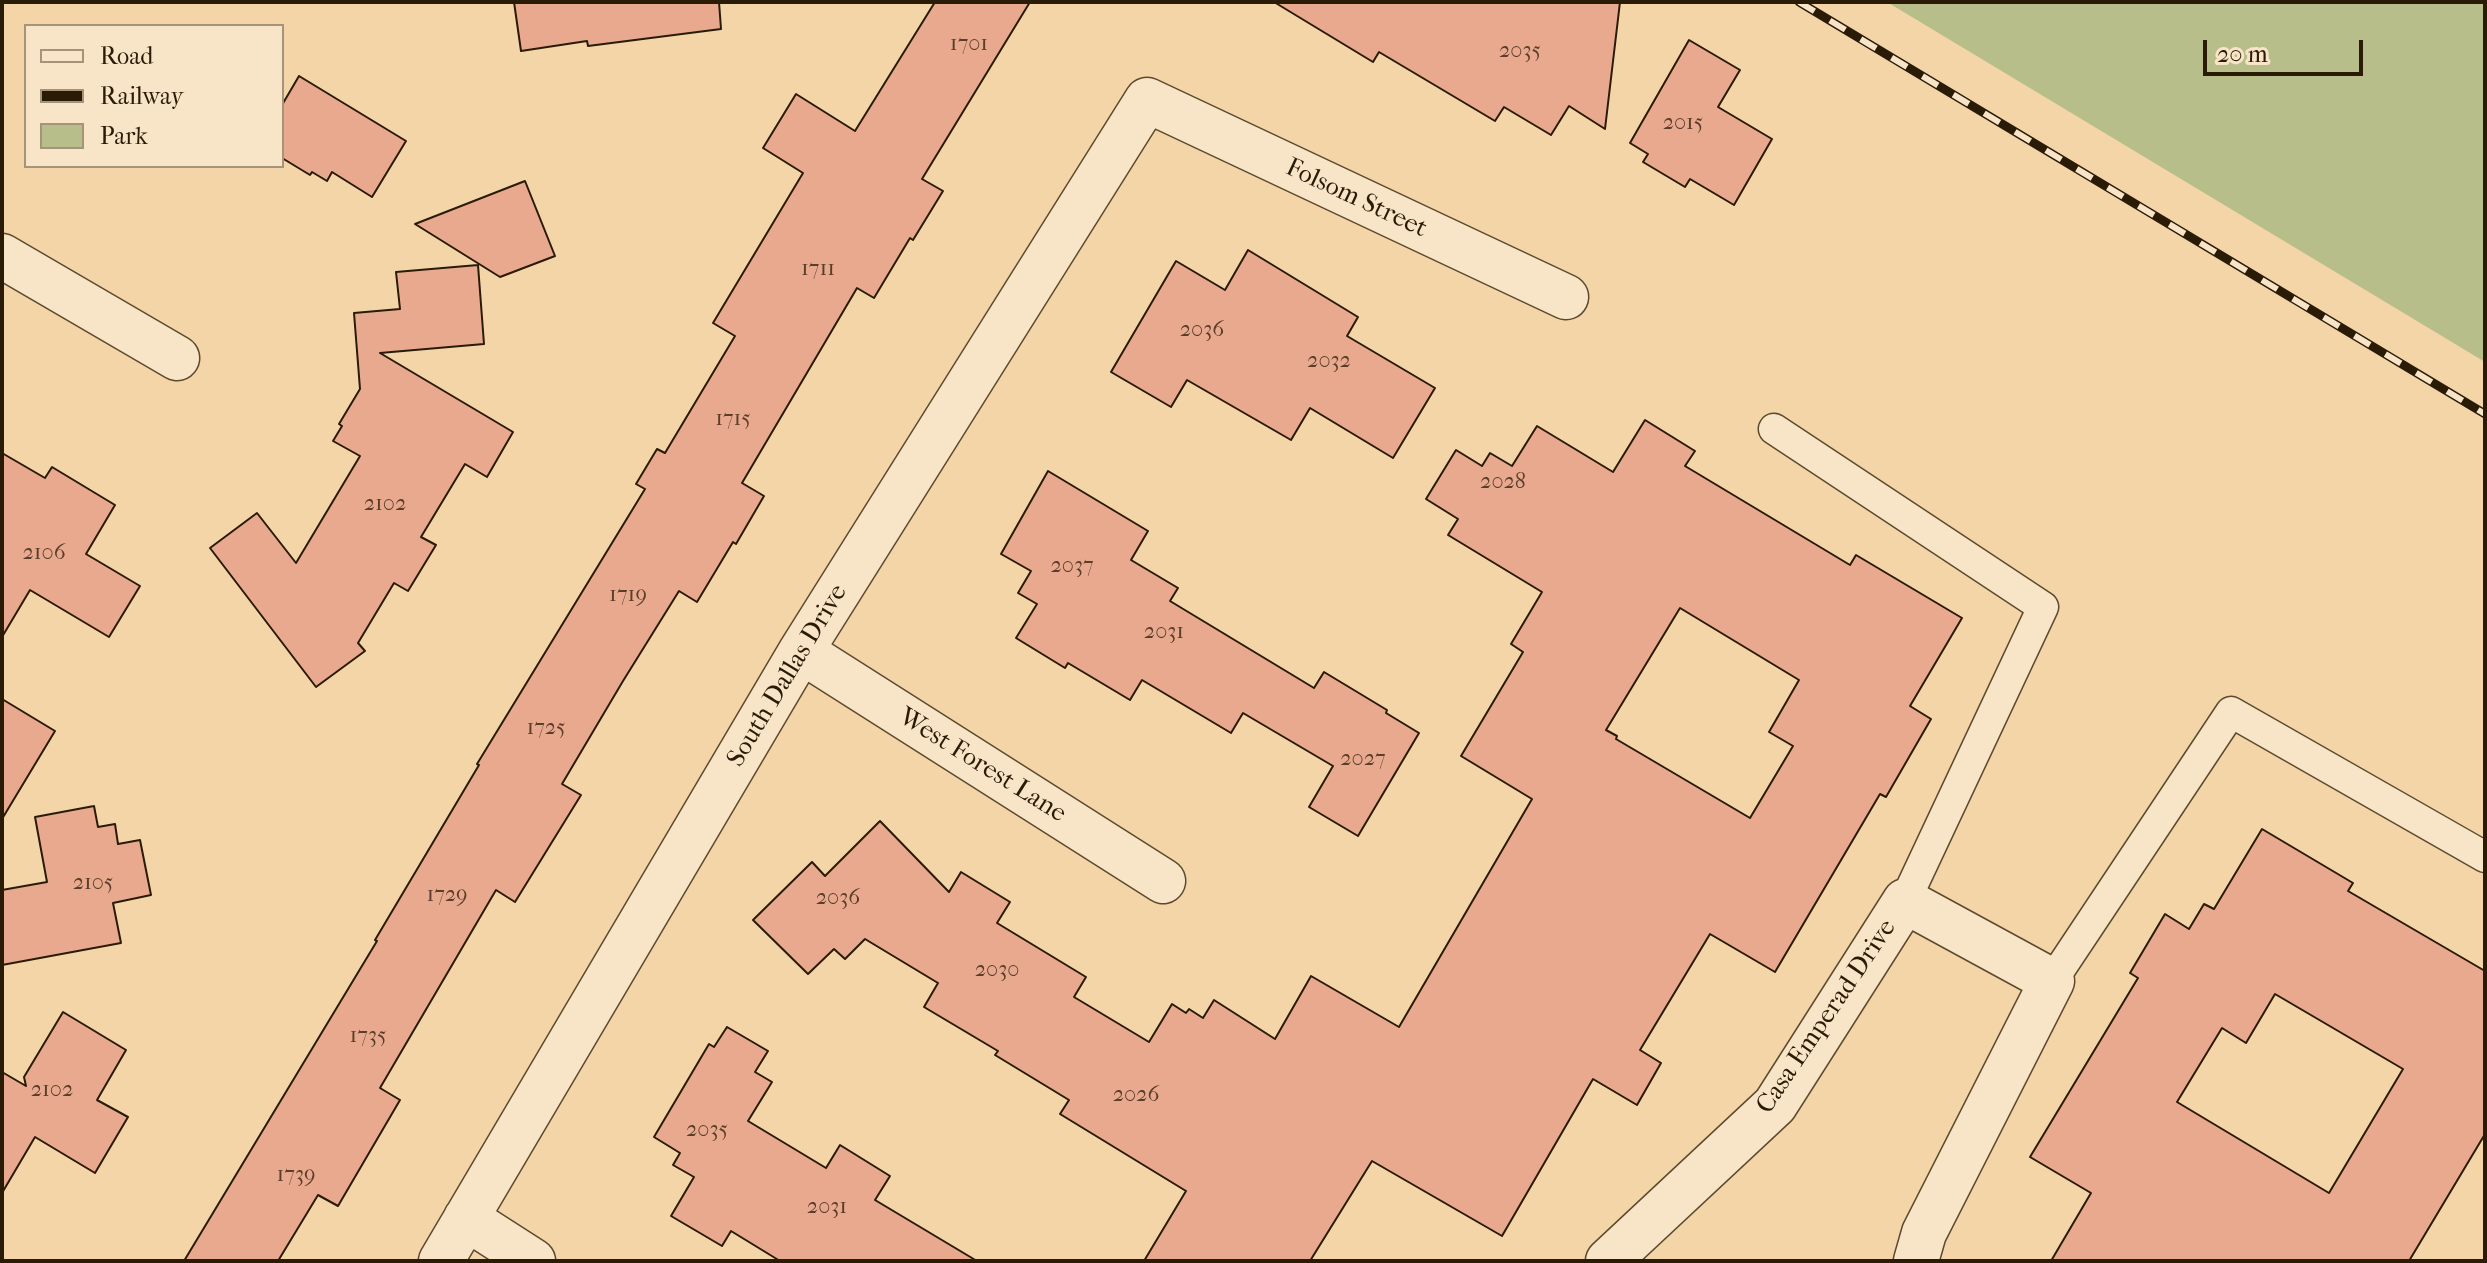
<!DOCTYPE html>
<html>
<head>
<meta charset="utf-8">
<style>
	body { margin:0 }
	#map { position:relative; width:2487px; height:1263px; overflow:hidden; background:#f4d5a8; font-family:"IM FELL French Canon",serif }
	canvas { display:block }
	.frame { position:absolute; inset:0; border:4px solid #2a1b07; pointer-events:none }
	.legend { position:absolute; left:24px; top:24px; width:260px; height:144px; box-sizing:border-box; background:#f8e4c6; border:2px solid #a6947a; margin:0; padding:10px 14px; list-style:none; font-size:24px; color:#2a1b07 }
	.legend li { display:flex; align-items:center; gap:16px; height:40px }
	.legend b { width:40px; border:2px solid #a6947a }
	.scale { position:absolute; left:2203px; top:40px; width:160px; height:36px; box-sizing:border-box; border:4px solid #2a1b07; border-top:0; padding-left:10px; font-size:24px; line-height:28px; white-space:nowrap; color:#2a1b07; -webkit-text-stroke:6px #f8e4c6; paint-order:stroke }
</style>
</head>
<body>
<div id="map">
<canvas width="2487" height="1263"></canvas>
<div class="frame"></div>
<ul class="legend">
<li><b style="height:10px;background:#f8e4c6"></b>Road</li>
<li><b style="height:10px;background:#2a1b07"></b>Railway</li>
<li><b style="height:22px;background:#b8be8a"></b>Park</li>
</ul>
<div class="scale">20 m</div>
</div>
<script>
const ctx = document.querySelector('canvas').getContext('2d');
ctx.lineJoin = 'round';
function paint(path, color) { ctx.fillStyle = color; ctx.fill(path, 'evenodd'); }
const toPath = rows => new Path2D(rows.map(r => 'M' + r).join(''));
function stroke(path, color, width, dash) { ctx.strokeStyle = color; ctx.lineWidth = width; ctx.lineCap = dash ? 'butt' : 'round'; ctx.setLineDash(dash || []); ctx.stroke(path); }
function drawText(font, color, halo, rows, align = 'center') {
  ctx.font = font + ' "IM FELL French Canon",serif'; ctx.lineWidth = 6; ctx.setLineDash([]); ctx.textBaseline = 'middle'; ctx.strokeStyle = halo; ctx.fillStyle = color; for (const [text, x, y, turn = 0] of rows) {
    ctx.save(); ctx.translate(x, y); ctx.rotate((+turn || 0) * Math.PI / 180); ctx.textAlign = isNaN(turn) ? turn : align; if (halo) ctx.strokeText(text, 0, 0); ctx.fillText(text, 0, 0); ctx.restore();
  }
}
const green = toPath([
	[1887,2,2485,2,2485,362]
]);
const building = toPath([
	[514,2,719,2,721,29,588,46,587,41,521,51,514,2],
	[935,2,1030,2,922,179,943,191,913,240,910,238,874,298,857,288,742,483,764,496,736,544,733,542,697,602,679,591,623,681,562,784,581,795,515,902,496,890,380,1088,400,1100,338,1206,318,1195,278,1261,184,1261,377,941,375,940,479,765,477,764,645,489,636,484,657,449,665,453,735,336,713,323,803,173,763,148,796,94,855,131,935,2],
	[1274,2,1620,2,1605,129,1569,106,1551,135,1504,107,1495,121,1379,52,1373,62,1274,2],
	[1689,40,1740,70,1718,107,1772,139,1734,205,1690,179,1685,187,1643,162,1648,154,1630,143,1689,40],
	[299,76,406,141,372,197,332,172,327,181,312,172,310,175,282,158,282,105,299,76],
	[525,181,555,256,500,277,415,224,525,181],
	[1248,250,1358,317,1347,336,1435,388,1393,458,1310,408,1291,440,1187,380,1171,407,1111,372,1176,261,1225,290,1248,250],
	[478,265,484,344,380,353,513,432,487,477,465,464,421,537,436,545,408,591,394,583,358,643,365,651,316,687,210,548,257,513,296,563,360,456,333,441,342,426,339,424,360,389,354,313,400,309,396,272,478,265],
	[1645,420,1695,451,1685,466,1850,565,1856,555,1962,618,1910,706,1931,719,1886,797,1880,794,1775,972,1710,934,1640,1050,1661,1063,1637,1105,1593,1079,1502,1236,1372,1161,1310,1261,1144,1261,1186,1191,1060,1114,1069,1100,995,1055,998,1051,924,1007,938,983,865,939,845,959,834,949,808,974,753,920,812,862,825,876,880,821,949,892,961,872,1010,902,997,923,1086,977,1074,997,1149,1042,1172,1004,1186,1013,1189,1009,1203,1018,1214,1000,1275,1039,1311,976,1399,1027,1532,799,1461,756,1523,652,1511,644,1542,592,1448,535,1458,519,1426,499,1456,450,1482,466,1490,453,1512,466,1537,426,1613,472,1645,420],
	[1680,608,1799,680,1769,732,1793,746,1750,818,1616,739,1617,736,1606,730,1680,608],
	[2,453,45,478,52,467,115,505,86,554,140,586,109,637,30,590,2,637,2,453],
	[1048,471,1148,531,1131,560,1178,588,1170,601,1314,688,1324,672,1387,710,1386,713,1419,733,1358,836,1309,807,1333,766,1243,713,1231,733,1142,680,1130,700,1068,663,1065,668,1016,638,1037,604,1018,593,1031,571,1001,554,1048,471],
	[2,699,55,731,2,819,2,699],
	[94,806,98,827,115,824,118,844,140,840,151,895,113,903,121,943,2,965,2,890,47,882,35,817,94,806],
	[2262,829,2353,883,2348,891,2485,971,2485,1134,2409,1261,2051,1261,2091,1193,2030,1157,2138,978,2130,973,2165,914,2189,929,2204,904,2214,909,2262,829],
	[2275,994,2403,1069,2329,1193,2177,1102,2222,1028,2246,1043,2275,994],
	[63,1012,126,1050,97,1100,128,1117,95,1173,35,1137,2,1193,2,1072,26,1086,24,1077,63,1012],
	[727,1027,768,1051,755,1072,772,1082,748,1121,826,1168,840,1145,890,1176,875,1200,977,1261,780,1261,731,1231,722,1246,671,1216,694,1177,673,1165,680,1153,654,1137,709,1044,714,1047,727,1027]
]);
const service = toPath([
	[1774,429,2043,607,1905,901],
	[2052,981,2231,712,2485,857]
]);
const minor = toPath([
	[2,256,177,358],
	[801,651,1163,881],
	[466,1218,533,1261],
	[441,1261,801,651,1147,100,1566,297],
	[1608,1261,1775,1105,1905,901,2052,981,1924,1233,1916,1261]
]);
const rail = toPath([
	[1799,2,2485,414]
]);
const numberNames = [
	["1701",969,45],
	["2035",1520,52],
	["2015",1683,124],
	["1711",818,270],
	["2036",1202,331],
	["2032",1329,362],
	["1715",733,420],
	["2028",1503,483],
	["2102",385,505],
	["2106",44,554],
	["2037",1072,567],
	["1719",628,596],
	["2031",1164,633],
	["1725",546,729],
	["2027",1363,760],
	["2105",93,884],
	["1729",447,896],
	["2036",838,899],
	["2030",997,971],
	["1735",368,1037],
	["2102",52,1091],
	["2026",1136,1096],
	["2035",707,1131],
	["1739",296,1176],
	["2031",827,1208]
];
const streetNames = [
	["Folsom Street",1356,199,25],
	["South Dallas Drive",788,676,-59],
	["West Forest Lane",982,766,32],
	["Casa Emperad Drive",1827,1017,-56]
];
paint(green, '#b8be8a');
paint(building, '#e9a98f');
stroke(building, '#2a1b07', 2);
stroke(service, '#5c4a2f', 33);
stroke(minor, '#5c4a2f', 47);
stroke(service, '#f8e4c6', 30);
stroke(minor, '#f8e4c6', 44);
stroke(rail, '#2a1b07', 9);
stroke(rail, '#f8e4c6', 6, [18]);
drawText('22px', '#5a3e29', null, numberNames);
drawText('26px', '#2a1b07', '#f8e4c6', streetNames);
</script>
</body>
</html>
